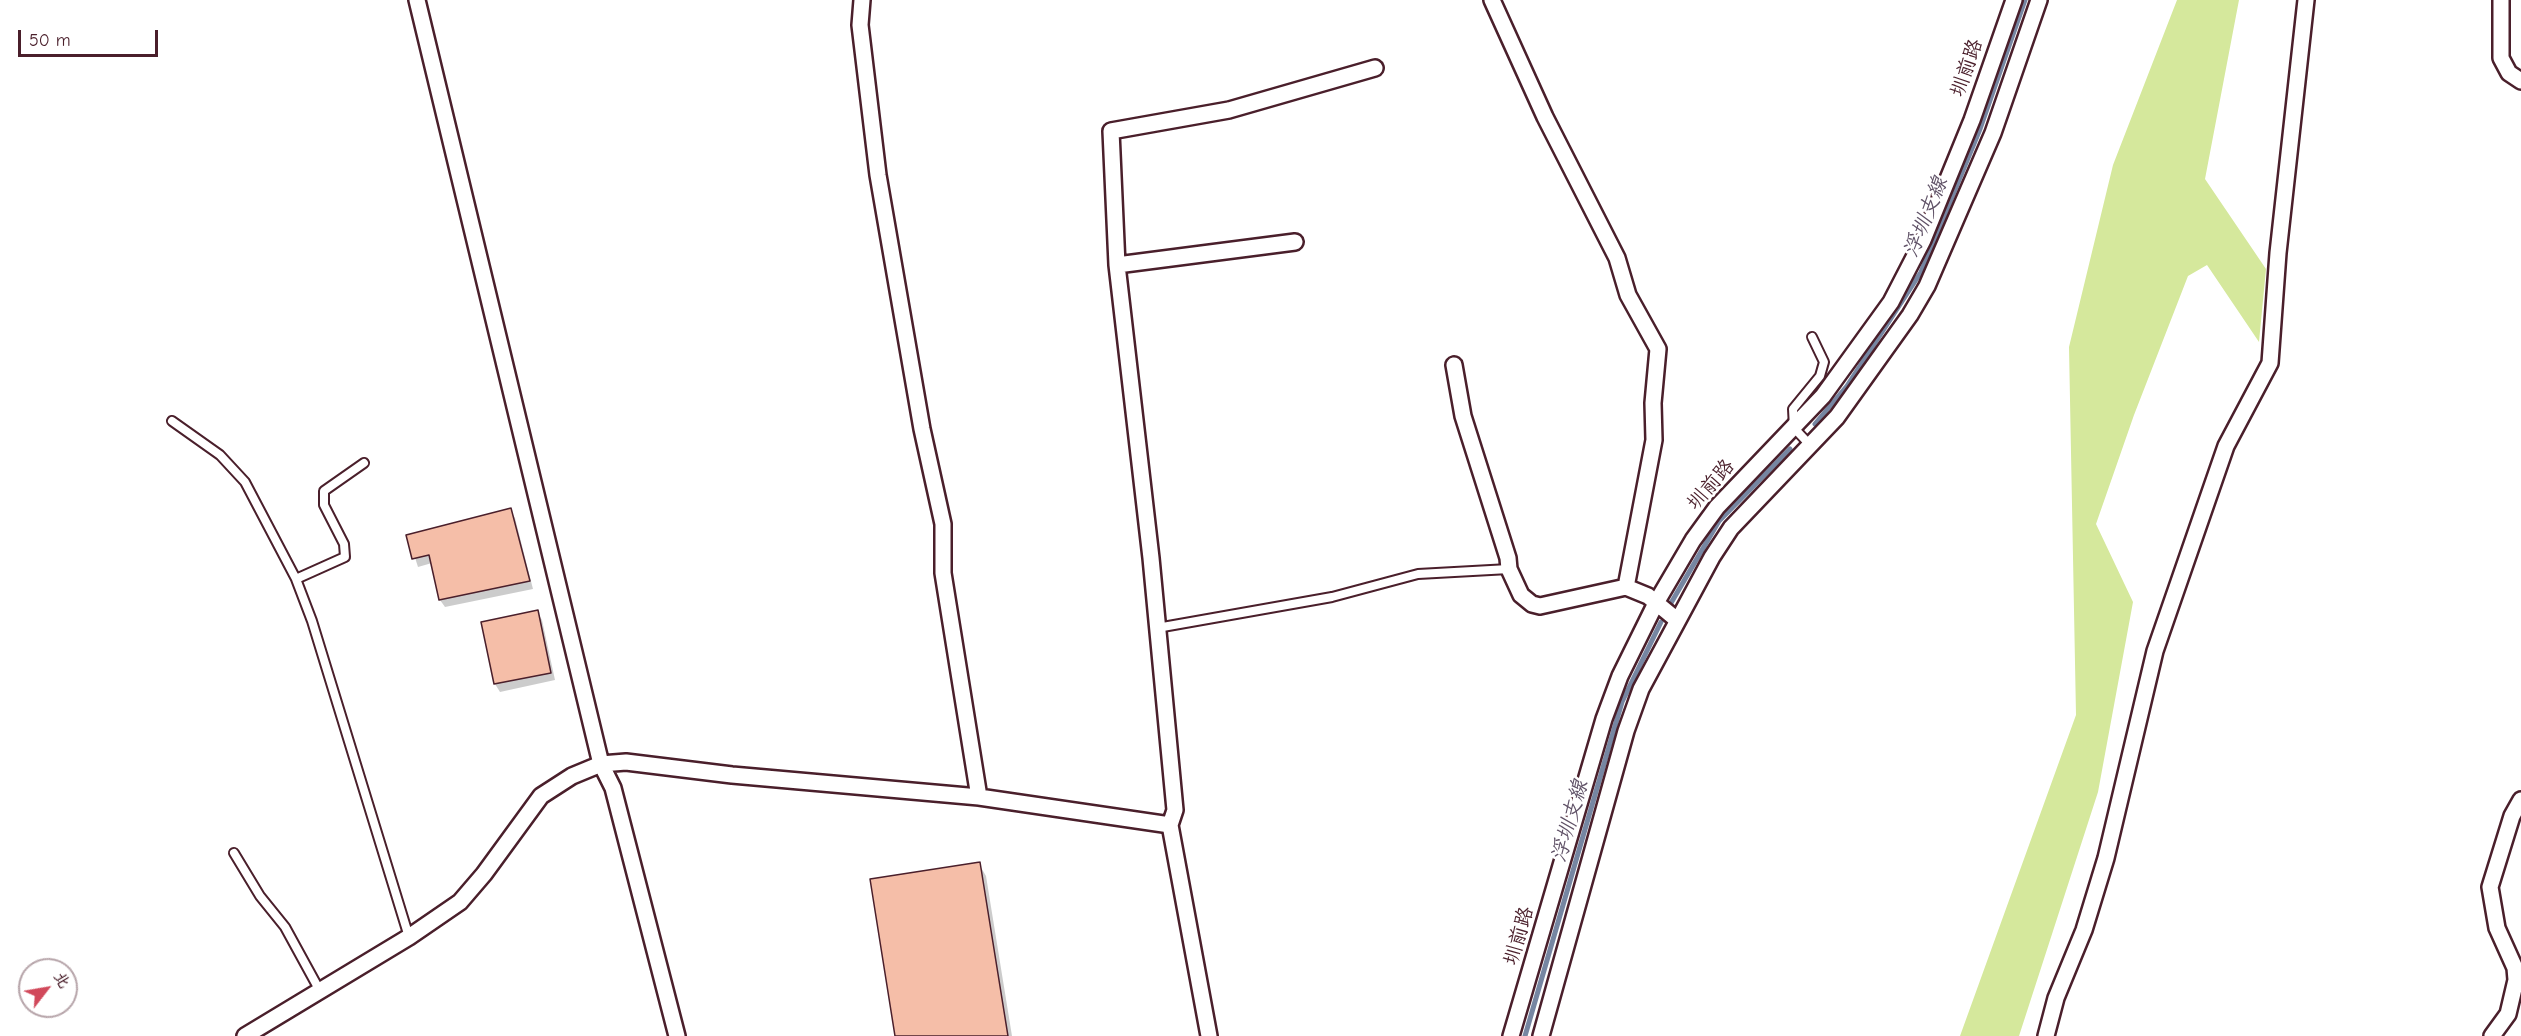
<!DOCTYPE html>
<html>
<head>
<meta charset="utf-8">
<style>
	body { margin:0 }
	#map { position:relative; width:2521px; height:1036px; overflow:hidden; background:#fff; font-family:"Comic Neue","LXGW WenKai TC",sans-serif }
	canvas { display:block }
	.north { position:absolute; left:18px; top:958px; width:60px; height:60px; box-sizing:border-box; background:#fff; border:2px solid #b7a5aa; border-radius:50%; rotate:59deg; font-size:16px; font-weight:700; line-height:24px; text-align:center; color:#4a1f2b }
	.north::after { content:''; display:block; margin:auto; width:21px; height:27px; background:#d1495b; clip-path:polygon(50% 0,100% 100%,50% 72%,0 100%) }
	.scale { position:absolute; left:18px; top:30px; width:140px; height:27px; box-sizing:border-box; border:3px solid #4a1f2b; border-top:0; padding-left:8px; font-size:18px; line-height:21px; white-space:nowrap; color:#4a1f2b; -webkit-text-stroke:4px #fff; paint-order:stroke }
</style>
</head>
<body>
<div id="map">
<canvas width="2521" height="1036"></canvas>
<div class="north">北</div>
<div class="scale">50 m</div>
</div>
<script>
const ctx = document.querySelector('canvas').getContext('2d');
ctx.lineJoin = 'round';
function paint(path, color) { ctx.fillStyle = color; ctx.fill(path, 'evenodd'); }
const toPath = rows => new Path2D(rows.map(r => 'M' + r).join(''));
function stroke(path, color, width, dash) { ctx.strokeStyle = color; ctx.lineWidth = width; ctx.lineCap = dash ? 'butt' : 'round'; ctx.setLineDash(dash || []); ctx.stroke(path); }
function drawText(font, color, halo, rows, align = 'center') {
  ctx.font = font + ' "Comic Neue","LXGW WenKai TC",sans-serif'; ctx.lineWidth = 5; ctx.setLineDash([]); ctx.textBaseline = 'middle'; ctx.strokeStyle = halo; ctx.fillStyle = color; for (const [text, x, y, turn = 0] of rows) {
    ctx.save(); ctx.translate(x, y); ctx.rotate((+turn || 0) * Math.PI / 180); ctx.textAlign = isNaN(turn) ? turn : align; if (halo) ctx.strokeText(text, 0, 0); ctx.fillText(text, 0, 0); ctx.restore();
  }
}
const green = toPath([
	[2177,0,2239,0,2205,179,2266,269,2259,342,2207,265,2188,276,2134,415,2096,524,2133,602,2098,792,2019,1036,1960,1036,2076,715,2069,347,2113,165]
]);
const shadow = toPath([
	[510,510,515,518,533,589,445,607,440,600,432,563,418,567,408,536],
	[537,612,542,620,555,680,500,692,495,684,483,623],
	[979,864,986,876,1012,1036,896,1036]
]);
const stream = toPath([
	[1815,424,1847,386,1921,272,1980,129,2025,0],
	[1671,603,1719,521,1790,449],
	[1525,1036,1622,702,1661,622]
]);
const building = toPath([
	[511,508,530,581,439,600,429,555,412,559,406,535,511,508],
	[538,610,551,673,494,684,481,622,538,610],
	[980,862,1008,1036,895,1036,870,879,980,862]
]);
const lane = toPath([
	[172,421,220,455,245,482,296,579,312,621,409,937],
	[1811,446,1794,428,1793,409,1820,376,1824,362,1812,337],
	[296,579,345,557,344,544,324,505,324,491,364,463],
	[1157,628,1332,597,1418,574,1509,569],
	[234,853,260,896,285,927,320,991]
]);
const street = toPath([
	[417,0,601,764,613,788,677,1036],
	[862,0,860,25,878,175,922,429,943,524,943,573,979,797],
	[1492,0,1545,117,1617,258,1628,295,1658,349,1653,403,1654,440,1626,587],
	[2501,0,2501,58,2509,73,2521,81],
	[1117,265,1295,242],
	[1454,365,1463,416,1508,558,1509,569,1521,595,1532,604,1540,606,1626,587,1648,596,1677,620],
	[245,1036,409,937,460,902,484,874,541,796,572,776,601,764,626,762,732,775,979,797,1170,825],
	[1209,1036,1170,825,1175,810,1151,558,1117,265,1111,131,1229,110,1375,68],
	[1511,1036,1604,719,1620,676,1656,603,1693,540,1717,507,1823,396,1891,302,1923,240,1972,120,2014,0],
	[1541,1036,1626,731,1641,689,1712,557,1731,528,1837,417,1910,315,1927,286,1993,133,2039,0],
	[2046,1036,2056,998,2084,930,2106,858,2155,651,2226,446,2270,363,2278,253,2306,0],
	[2492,1036,2508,1014,2516,980,2515,968,2497,928,2490,887,2512,816,2521,800]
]);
const streetNames = [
	["圳前路",1967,68,-71],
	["圳前路",1711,485,-49],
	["圳前路",1519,936,-74]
];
const waterNames = [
	["浮圳支線",1926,217,-68],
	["浮圳支線",1570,821,-74]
];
paint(green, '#d5e89c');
paint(shadow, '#0003');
stroke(stream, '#7686a2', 5);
paint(building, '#f5bea8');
stroke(building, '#4a1f2b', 1.5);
stroke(lane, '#4a1f2b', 12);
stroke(street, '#4a1f2b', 20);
stroke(lane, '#fff', 8);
stroke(street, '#fff', 15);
drawText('20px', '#4a1f2b', '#fff', streetNames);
drawText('italic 21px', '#605267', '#fff', waterNames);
</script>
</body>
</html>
